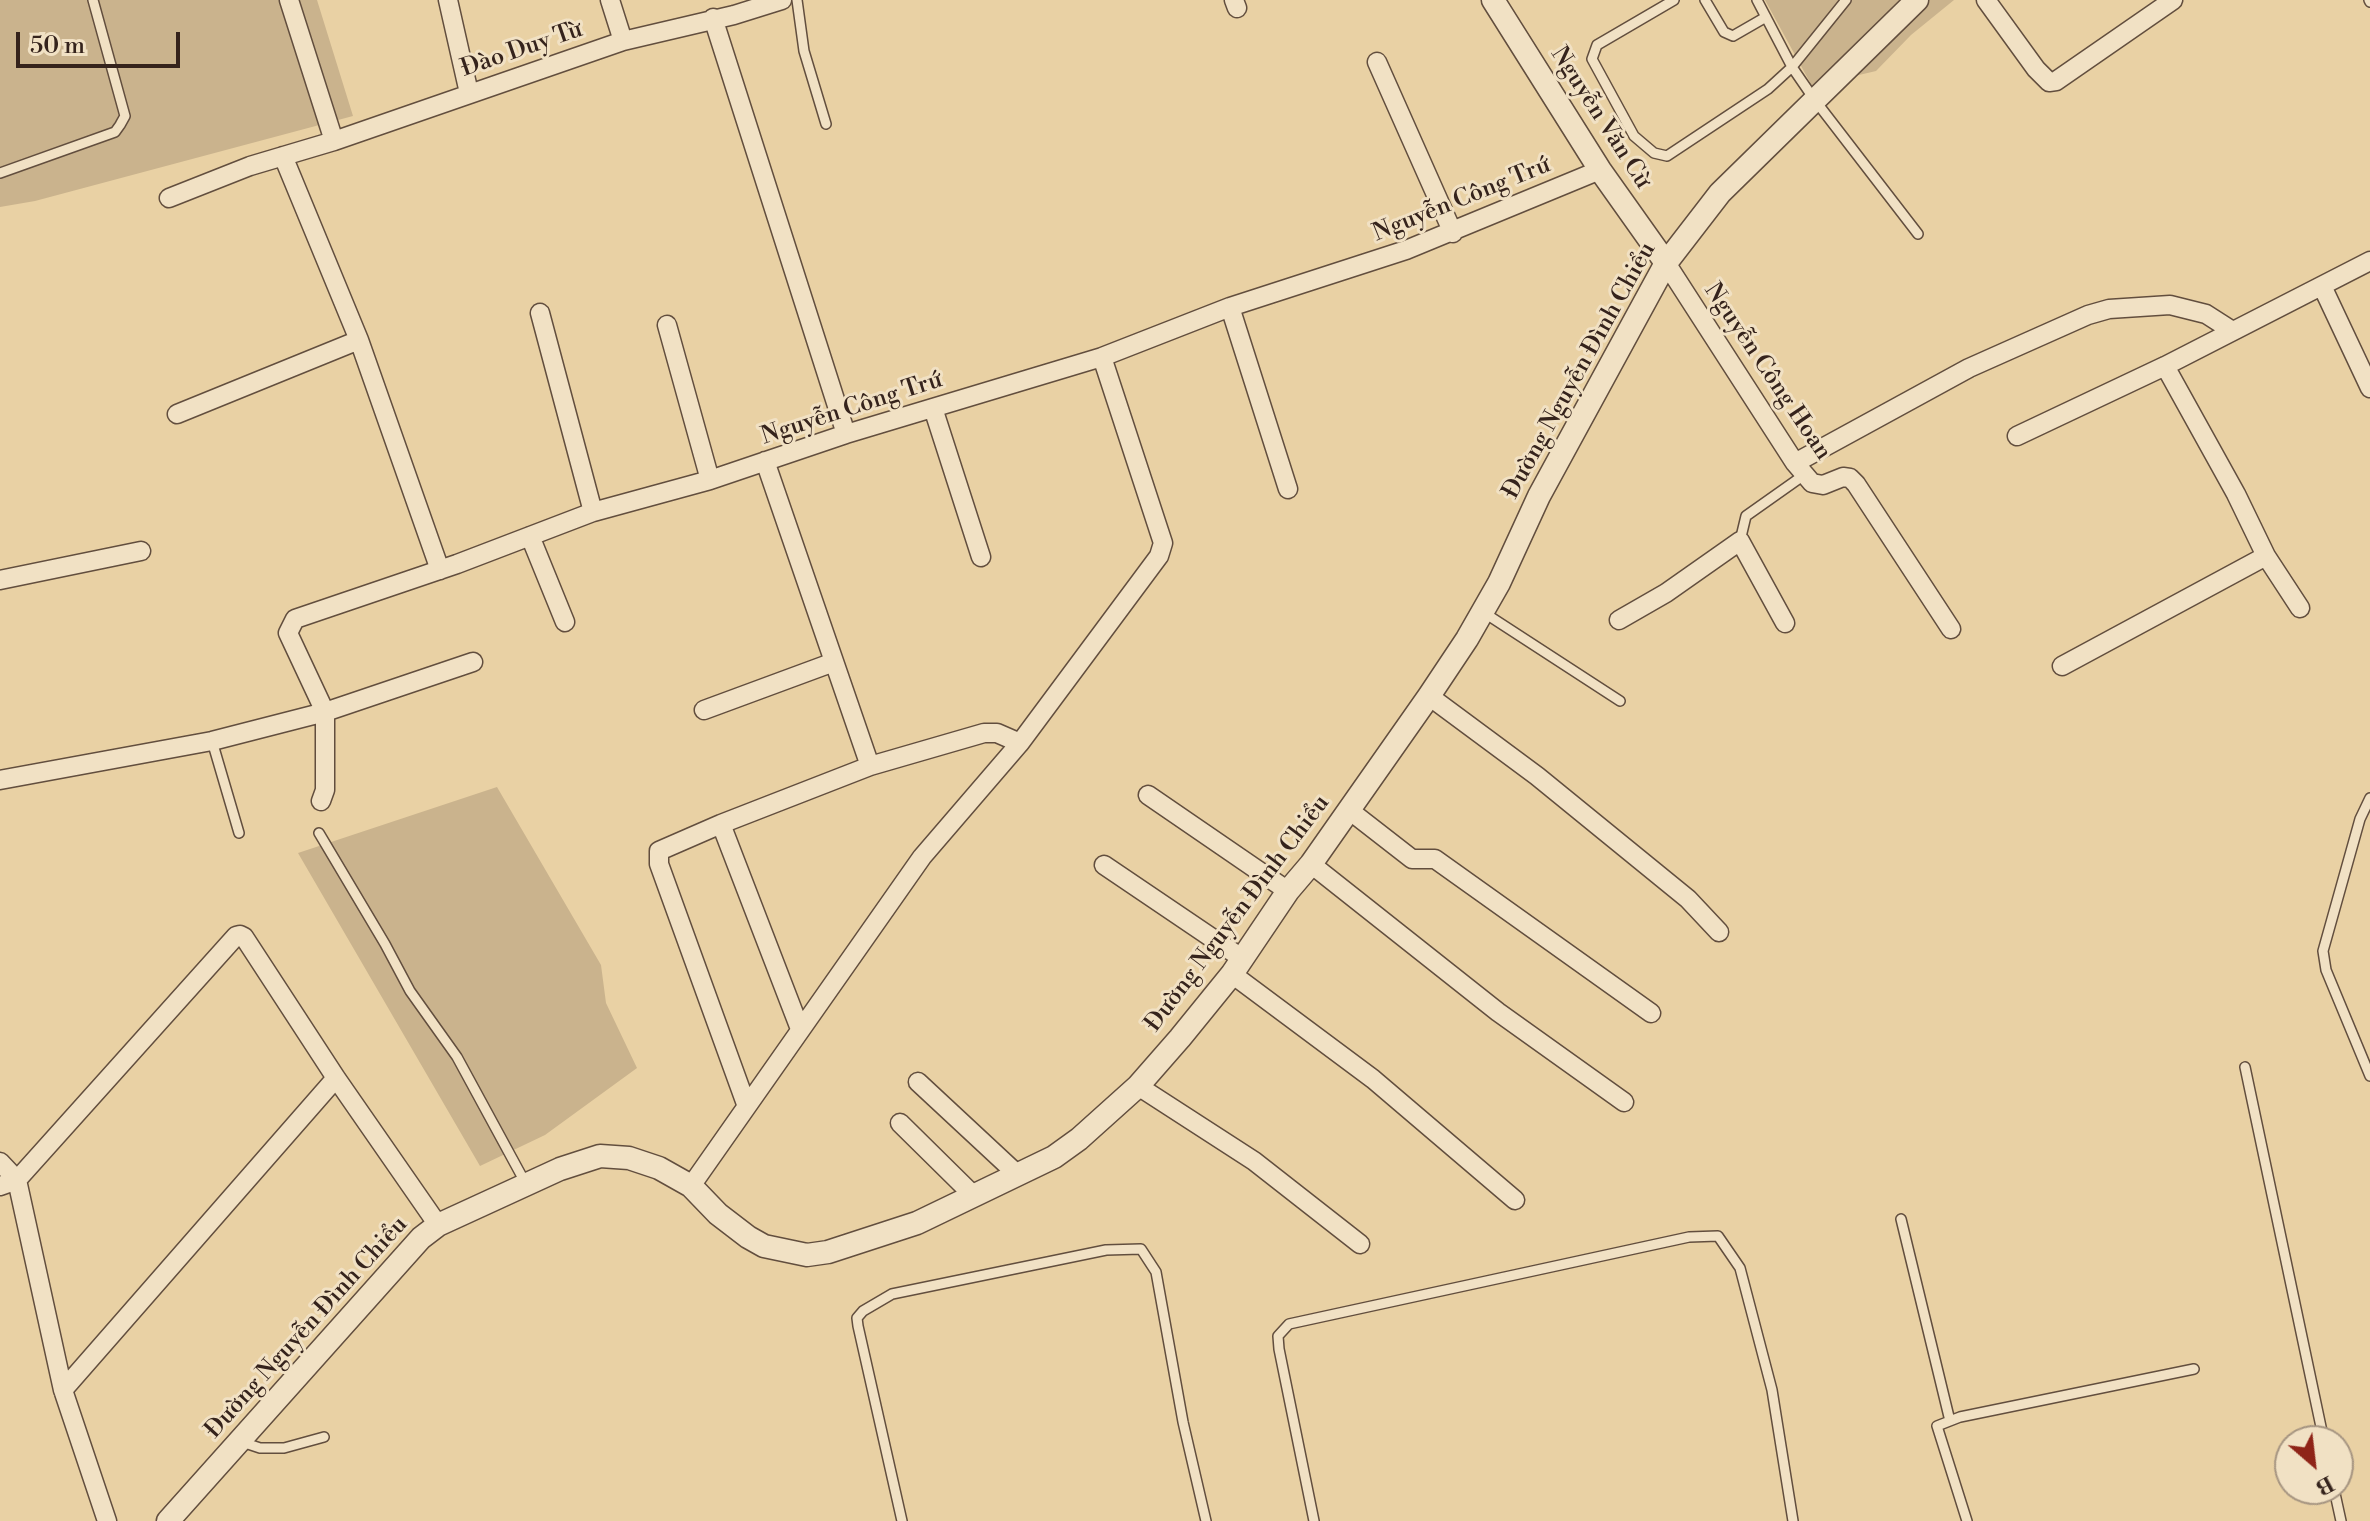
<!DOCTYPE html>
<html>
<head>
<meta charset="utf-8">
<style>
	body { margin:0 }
	#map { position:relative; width:2370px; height:1521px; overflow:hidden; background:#e9d1a4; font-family:"Libre Bodoni",serif }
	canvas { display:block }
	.north { position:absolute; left:2274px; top:1425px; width:80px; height:80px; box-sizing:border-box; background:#f1e1c4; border:2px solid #a69581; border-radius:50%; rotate:152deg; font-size:22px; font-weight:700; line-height:32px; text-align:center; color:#35231c }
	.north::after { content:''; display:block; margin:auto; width:28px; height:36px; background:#8f2418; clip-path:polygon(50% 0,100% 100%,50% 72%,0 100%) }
	.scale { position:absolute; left:16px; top:32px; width:164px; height:36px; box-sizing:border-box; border:4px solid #35231c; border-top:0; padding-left:10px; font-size:24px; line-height:28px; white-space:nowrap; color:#35231c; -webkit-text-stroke:6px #f1e1c4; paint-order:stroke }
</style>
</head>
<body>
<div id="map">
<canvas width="2370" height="1521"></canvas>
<div class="north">B</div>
<div class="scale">50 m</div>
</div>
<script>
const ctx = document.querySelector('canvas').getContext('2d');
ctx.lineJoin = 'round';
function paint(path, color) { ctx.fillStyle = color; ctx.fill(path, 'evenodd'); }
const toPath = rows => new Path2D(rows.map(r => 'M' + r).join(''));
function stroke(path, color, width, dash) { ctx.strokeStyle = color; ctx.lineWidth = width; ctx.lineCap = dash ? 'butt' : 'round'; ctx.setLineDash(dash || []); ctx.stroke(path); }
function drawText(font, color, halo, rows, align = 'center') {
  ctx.font = font + ' "Libre Bodoni",serif'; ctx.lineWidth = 6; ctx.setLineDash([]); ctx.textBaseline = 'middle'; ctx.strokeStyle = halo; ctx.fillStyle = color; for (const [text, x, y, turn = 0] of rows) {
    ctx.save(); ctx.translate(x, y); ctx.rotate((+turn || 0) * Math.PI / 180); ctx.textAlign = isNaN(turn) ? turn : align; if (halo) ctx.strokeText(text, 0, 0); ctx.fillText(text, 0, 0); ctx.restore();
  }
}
const green = toPath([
	[0,0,317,0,353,116,35,201,0,207],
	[1765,0,1954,0,1911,35,1876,71,1812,86],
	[497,787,601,965,606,1003,637,1068,545,1135,480,1166,298,853]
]);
const service = toPath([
	[797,0,804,51,826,124],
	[1674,0,1597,45,1592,59,1634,136,1654,153,1667,156,1768,89,1792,67,1846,0],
	[1705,0,1724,32,1733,36,1766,17],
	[1757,0,1792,67,1814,99,1918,234],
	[2369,0,2370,2],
	[0,173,115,132,120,125,125,116,93,0],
	[1740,541,1746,516,1804,475],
	[1483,612,1620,701],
	[212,741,239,833],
	[2370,798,2360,819,2323,951,2326,970,2370,1076],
	[319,833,385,944,410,991,457,1057,526,1184],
	[2245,1067,2324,1441],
	[1901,1219,1950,1421],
	[242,1442,260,1448,284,1448,324,1437],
	[2334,1489,2341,1521],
	[902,1521,858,1326,857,1318,863,1311,892,1294,1106,1250,1141,1249,1156,1272,1183,1422,1206,1521],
	[1314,1521,1279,1349,1278,1336,1289,1324,1689,1237,1718,1236,1740,1268,1772,1390,1793,1521],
	[1967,1521,1937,1426,1960,1417,2194,1369]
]);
const minor = toPath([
	[289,0,334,141],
	[448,0,469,93],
	[610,0,623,41],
	[1234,0,1237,8],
	[1986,0,2036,69,2049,82,2056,81,2173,0],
	[713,18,846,434],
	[1377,62,1453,233],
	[283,156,359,340,440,570],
	[169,198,250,166,334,141,623,41,734,15,782,0],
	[1666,263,1795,463,1812,483,1823,485,1843,477,1850,478,1856,484,1951,629],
	[2322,286,2370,388],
	[1230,307,1288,489],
	[540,313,593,512],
	[667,325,710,480],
	[933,408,981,557],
	[177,414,359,340],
	[2017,436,2165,366,2370,261],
	[765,461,870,766],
	[1795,463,1969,368,2088,315,2109,309,2170,305,2206,314,2231,330],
	[530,536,565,622],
	[2266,556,2300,608],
	[0,580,141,551],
	[1619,620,1666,593,1740,541,1785,623],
	[2062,666,2266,556,2236,494,2165,366],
	[1429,696,1537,776,1688,899,1719,932],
	[704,710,834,662],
	[0,780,212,741,325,712,473,662],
	[1148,795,1288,891],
	[321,801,325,790,325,712,288,633,295,619,457,564,593,512,710,480,846,434,1102,357,1230,307,1406,250,1600,170],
	[1349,810,1412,859,1435,859,1651,1013],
	[721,824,800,1029],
	[1311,864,1498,1012,1624,1102],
	[1104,865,1243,959],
	[1232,974,1373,1079,1515,1200],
	[918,1082,1018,1175],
	[1138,1086,1254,1161,1360,1244],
	[746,1104,659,864,659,851,721,824,870,766,984,733,997,733,1020,743],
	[900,1123,973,1195],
	[0,1162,17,1180,63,1390,107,1521],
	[0,1186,17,1180,236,936,240,935,244,937,336,1078,438,1225],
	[691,1186,922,857,1020,743,1159,556,1163,543,1102,357],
	[63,1390,336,1078]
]);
const tertiary = toPath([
	[1493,0,1600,170,1666,263],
	[168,1521,421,1238,438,1225,560,1169,600,1156,629,1158,659,1168,691,1186,718,1214,748,1237,764,1246,807,1255,828,1252,917,1223,1054,1157,1079,1139,1138,1086,1180,1038,1232,974,1288,891,1311,864,1429,696,1467,639,1499,583,1539,496,1666,263,1720,193,1917,0]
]);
const streetNames = [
	["Đào Duy Từ",522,50,-19],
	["Nguyễn Văn Cừ",1600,118,57],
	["Nguyễn Công Trứ",1462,200,-22],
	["Đường Nguyễn Đình Chiểu",1580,371,-61],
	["Nguyễn Công Hoan",1767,372,56],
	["Nguyễn Công Trứ",852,409,-18],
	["Đường Nguyễn Đình Chiểu",1238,914,-53],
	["Đường Nguyễn Đình Chiểu",307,1328,-48]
];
paint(green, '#cab38d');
stroke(service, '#624e3e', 12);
stroke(minor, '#624e3e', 21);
stroke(tertiary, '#624e3e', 25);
stroke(service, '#f1e1c4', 9);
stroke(minor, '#f1e1c4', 18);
stroke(tertiary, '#f1e1c4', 22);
drawText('24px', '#35231c', '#f1e1c4', streetNames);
</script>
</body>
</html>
